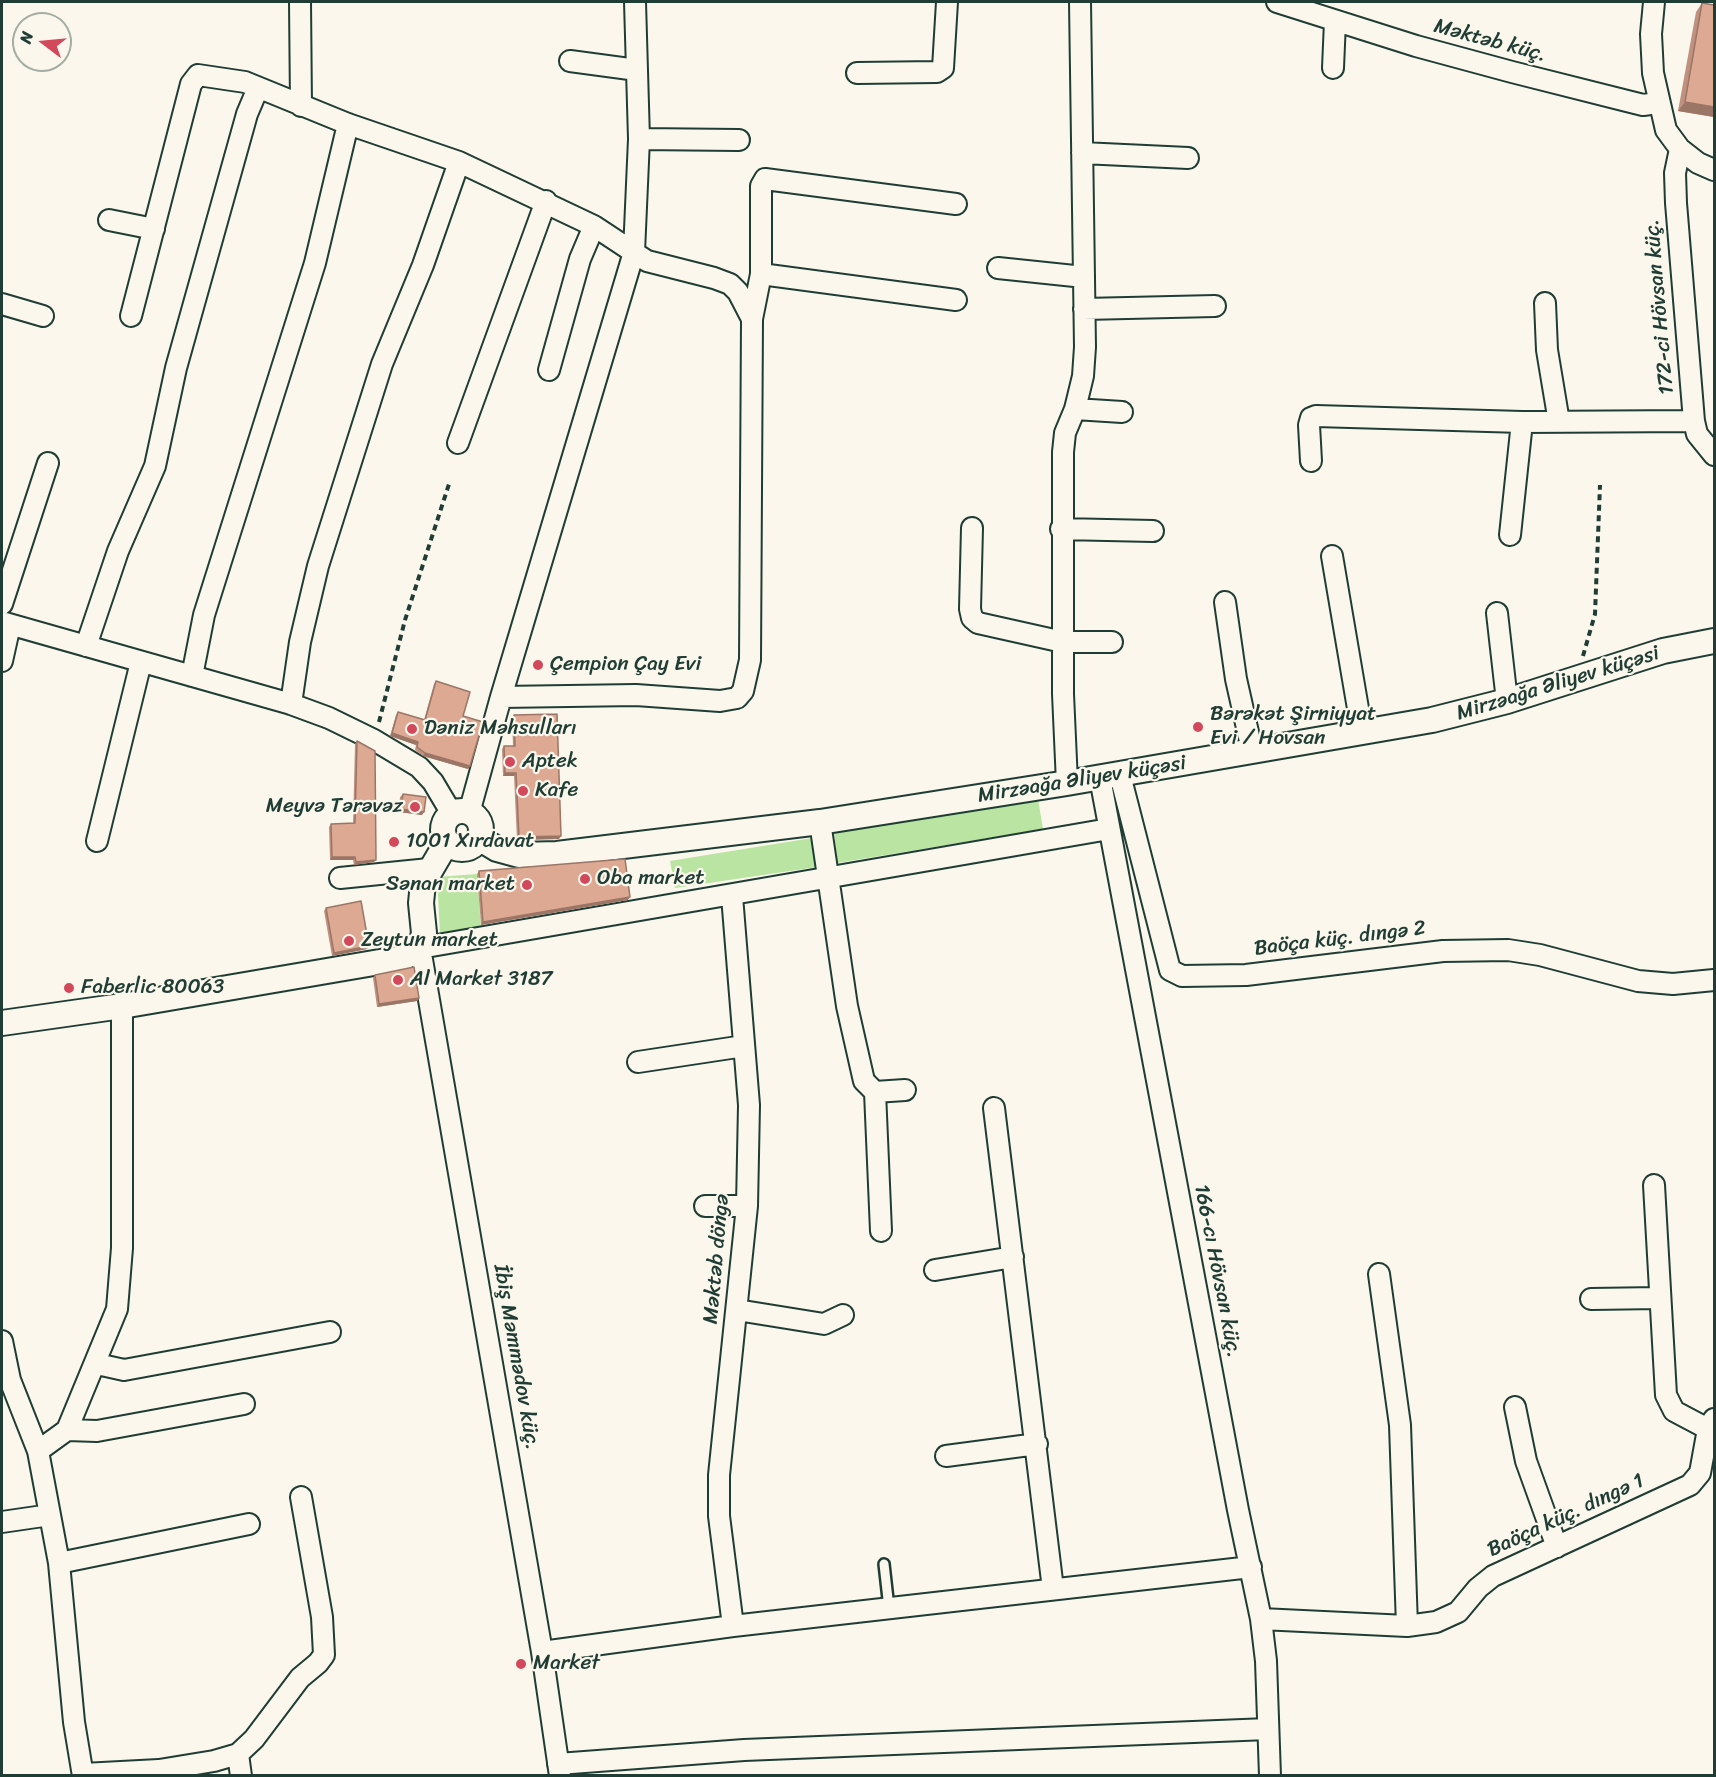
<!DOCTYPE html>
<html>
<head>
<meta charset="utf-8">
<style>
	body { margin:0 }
	#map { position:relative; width:1716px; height:1777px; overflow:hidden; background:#fbf7ec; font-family:Sriracha,sans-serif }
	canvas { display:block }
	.frame { position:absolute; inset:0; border:3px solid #1f3d34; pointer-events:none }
	.north { position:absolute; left:12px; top:12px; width:60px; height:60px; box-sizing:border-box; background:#fbf7ec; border:2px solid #a3ada2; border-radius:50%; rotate:286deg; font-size:16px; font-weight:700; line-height:24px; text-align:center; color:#1f3d34 }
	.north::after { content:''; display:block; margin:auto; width:21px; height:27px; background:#d1495b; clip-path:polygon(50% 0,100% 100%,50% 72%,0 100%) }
</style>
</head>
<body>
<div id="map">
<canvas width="1716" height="1777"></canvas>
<div class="frame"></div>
<div class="north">N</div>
</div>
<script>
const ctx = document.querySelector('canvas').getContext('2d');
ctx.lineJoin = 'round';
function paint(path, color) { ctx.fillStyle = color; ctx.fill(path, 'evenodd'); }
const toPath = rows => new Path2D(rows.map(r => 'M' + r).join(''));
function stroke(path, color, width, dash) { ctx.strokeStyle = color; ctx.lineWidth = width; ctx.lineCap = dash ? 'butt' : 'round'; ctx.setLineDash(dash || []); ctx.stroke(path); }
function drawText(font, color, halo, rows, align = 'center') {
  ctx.font = font + ' Sriracha,sans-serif'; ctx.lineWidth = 4.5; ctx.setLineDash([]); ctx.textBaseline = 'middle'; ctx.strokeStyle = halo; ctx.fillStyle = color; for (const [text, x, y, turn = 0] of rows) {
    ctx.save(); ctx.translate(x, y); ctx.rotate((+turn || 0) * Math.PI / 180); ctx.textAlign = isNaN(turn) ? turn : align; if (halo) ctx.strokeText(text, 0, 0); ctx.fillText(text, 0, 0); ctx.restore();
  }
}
const green = toPath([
	[1038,799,1043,829,837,863,834,832],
	[812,838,817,867,675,888,670,861],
	[477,874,481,928,440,934,437,877]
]);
const path = toPath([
	[1583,656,1595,614,1600,485],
	[379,722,405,620,450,481]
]);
const service = toPath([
	[884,1564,889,1608]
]);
const minor = toPath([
	[300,2,301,106],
	[1277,2,1416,46,1512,72,1627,101,1643,105,1658,103],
	[1654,2,1651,34,1653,73,1666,130,1680,149,1698,163,1714,170],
	[570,61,637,70],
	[1333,68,1335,21],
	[857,73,937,72,943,68,947,2],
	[639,139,739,140],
	[1680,149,1675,173,1676,203,1694,421,1697,434,1714,455],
	[1082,153,1188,158],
	[109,220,154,229],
	[998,268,1084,277],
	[761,274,956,300],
	[1545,303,1547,350,1559,422],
	[2,304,43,316],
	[1084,309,1215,306],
	[131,316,191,84,198,75,245,82,348,124,459,162,594,226,647,261,714,278,730,284,738,292,752,319,750,660,743,691,737,698,720,701,636,695,501,697],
	[752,319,761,274,761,186,765,179,956,204],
	[549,370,580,259,594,226],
	[1075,409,1122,412],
	[458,443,546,201],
	[1311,461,1309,425,1311,418,1316,416,1522,422,1694,421],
	[972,528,970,609,972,618,978,623,1063,642,1112,642],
	[1061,529,1153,531],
	[1510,535,1522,422],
	[1332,556,1362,732],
	[1225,602,1236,679,1252,750],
	[2,604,48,463],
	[1497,613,1507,701],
	[2,622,291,704,329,718,374,740,419,767,433,782,452,814],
	[86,646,118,551,155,466,176,368,247,114,258,88],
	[2,661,10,625],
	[192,676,204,615,315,263,348,124],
	[291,704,300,642,318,566,382,364,423,265,459,162],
	[1120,775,1170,970,1182,976,1246,975,1443,951,1508,950,1540,955,1638,981,1673,984,1714,980],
	[1100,778,1238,1510,1261,1619,1266,1661,1270,1776],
	[1067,783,1063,694,1063,452,1065,433,1075,409,1083,376,1085,347,1080,2],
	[469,813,501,697,634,252,639,139,635,2],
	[820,822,847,1006,864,1081,875,1092,881,1231],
	[97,841,141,662],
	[340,878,429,869],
	[732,896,749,1105,747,1206,719,1475,719,1516,733,1626],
	[638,1062,744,1046],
	[875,1092,905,1090],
	[994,1108,1053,1589],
	[1654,1185,1666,1395,1674,1411,1708,1429],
	[705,1206,747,1206],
	[935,1270,1013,1257],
	[1379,1274,1400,1425,1407,1626],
	[1591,1299,1658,1298],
	[737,1310,824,1324,843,1315],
	[2,1341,10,1380,38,1451,59,1563,74,1722,83,1776],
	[97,1364,124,1370,330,1332],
	[1515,1407,1526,1461,1557,1547],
	[67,1430,97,1431,244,1404],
	[38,1451,67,1430,117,1309,122,1248,122,1006],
	[946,1456,1037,1444],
	[2,1522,50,1515],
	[59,1563,249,1524],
	[1261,1619,1407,1626,1436,1622,1458,1612,1478,1588,1493,1576,1690,1485,1700,1473,1708,1429,1714,1419],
	[542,1652,733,1626,1251,1567],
	[238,1754,241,1776],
	[558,1764,744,1750,1268,1729],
	[83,1774,159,1770,214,1761,238,1754,254,1739,300,1678,318,1663,324,1655,322,1617,301,1497],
	[560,1776,542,1652,420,948,1109,829]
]);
const tertiary = toPath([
	'443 830a19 19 0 1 1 38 0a19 19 0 1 1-38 0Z',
	[479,838,497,849,519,855,557,854,820,822,1067,783,1432,720,1507,701,1663,651,1714,641],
	[2,1023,122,1006,403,958,420,948,424,933,421,903,423,883,447,842]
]);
const wall = toPath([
	[1702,3,1714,5,1714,117,1678,111,1696,12],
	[436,681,463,716,470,766,468,769,423,756,415,750,416,745,390,736,396,715,398,712,424,720,434,684],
	[514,715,559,839,517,840,514,776,503,776,502,749,504,746,513,746,512,718],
	[357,741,374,862,354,865,353,860,330,860,329,827,331,824,353,824,355,744],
	[403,794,422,815,399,812,400,797],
	[479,871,628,900,481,925,477,874],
	[326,908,369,946,367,949,332,956,324,911],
	[375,975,419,998,417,1001,377,1007,373,978]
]);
const shadedWall = toPath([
	[1685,102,1714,107,1714,117,1678,111],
	[392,733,418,742,416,745,390,736],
	[425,753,470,766,468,769,423,756],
	[505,773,516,773,514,776,503,776],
	[401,809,424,812,422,815,399,812],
	[561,836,559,839,517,840,519,837],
	[332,857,355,857,353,860,330,860],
	[376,860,374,862,354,865,356,862],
	[630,897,628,900,481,925,483,922],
	[369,946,367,949,332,956,334,953],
	[419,998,417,1001,377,1007,379,1004]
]);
const building = toPath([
	[1702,3,1714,5,1714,107,1685,102,1702,3],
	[436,681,470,692,463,716,483,722,470,766,425,753,417,747,418,742,392,733,398,712,425,720,436,681],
	[557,714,561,836,519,837,516,773,505,773,504,746,515,746,514,715,557,714],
	[357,741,375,751,376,860,356,862,355,857,332,857,331,824,355,823,357,741],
	[403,794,426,797,424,812,401,809,403,794],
	[625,859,630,897,483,922,479,871,625,859],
	[361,901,369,946,334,953,326,908,361,901],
	[414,967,419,998,379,1004,375,975,414,967]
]);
const markers = [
	[538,665,6,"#d1495b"],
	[1198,727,6,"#d1495b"],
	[412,729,6,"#d1495b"],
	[510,762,6,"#d1495b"],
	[523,791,6,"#d1495b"],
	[415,807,6,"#d1495b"],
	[394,842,6,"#d1495b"],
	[585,879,6,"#d1495b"],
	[527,885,6,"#d1495b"],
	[349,941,6,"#d1495b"],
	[398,980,6,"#d1495b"],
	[69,988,6,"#d1495b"],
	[521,1664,6,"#d1495b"]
];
const streetNames = [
	["Məktəb küç.",1490,41,15],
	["172-ci Hövsan küç.",1660,307,-95],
	["Mirzəağa Əliyev küçəsi",1558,684,-17],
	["Mirzəağa Əliyev küçəsi",1082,780,-9],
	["Baöça küç. dıngə 2",1340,939,-7],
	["Məktəb döngə",717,1259,-85],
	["166-cı Hövsan küç.",1217,1271,79],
	["İbiş Məmmədov küç.",516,1357,80],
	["Baöça küç. dıngə 1",1566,1516,-25]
];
const poiNames = [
	["Çempion Çay Evi",550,665],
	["Bərəkət Şirniyyat",1210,715],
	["Evi / Hovsan",1210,739],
	["Dəniz Məhsulları",424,729],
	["Aptek",522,762],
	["Kafe",535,791],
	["Meyvə Tərəvəz",403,807,"right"],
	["1001 Xırdavat",406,842],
	["Oba market",597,879],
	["Sənan market",515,885,"right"],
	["Zeytun market",361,941],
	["Al Market 3187",410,980],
	["Faberlic 80063",81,988],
	["Market",533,1664]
];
paint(green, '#b9e4a1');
stroke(service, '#1f3d34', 14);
stroke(minor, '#1f3d34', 24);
stroke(tertiary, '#1f3d34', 28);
stroke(path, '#1f3d34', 4, [6, 4.5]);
stroke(service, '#fbf7ec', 9);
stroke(minor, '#fbf7ec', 20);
stroke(tertiary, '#fbf7ec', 24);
paint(wall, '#bf917e');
paint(shadedWall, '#9b7667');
paint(building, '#dea993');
stroke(building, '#9b7667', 1.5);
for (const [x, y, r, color] of markers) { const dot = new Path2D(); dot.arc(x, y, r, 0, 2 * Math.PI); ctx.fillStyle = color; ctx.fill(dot); stroke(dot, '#fbf7ec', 2); }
drawText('21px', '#1f3d34', '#fbf7ec', streetNames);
drawText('21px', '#1f3d34', '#fbf7ec', poiNames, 'left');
</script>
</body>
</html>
